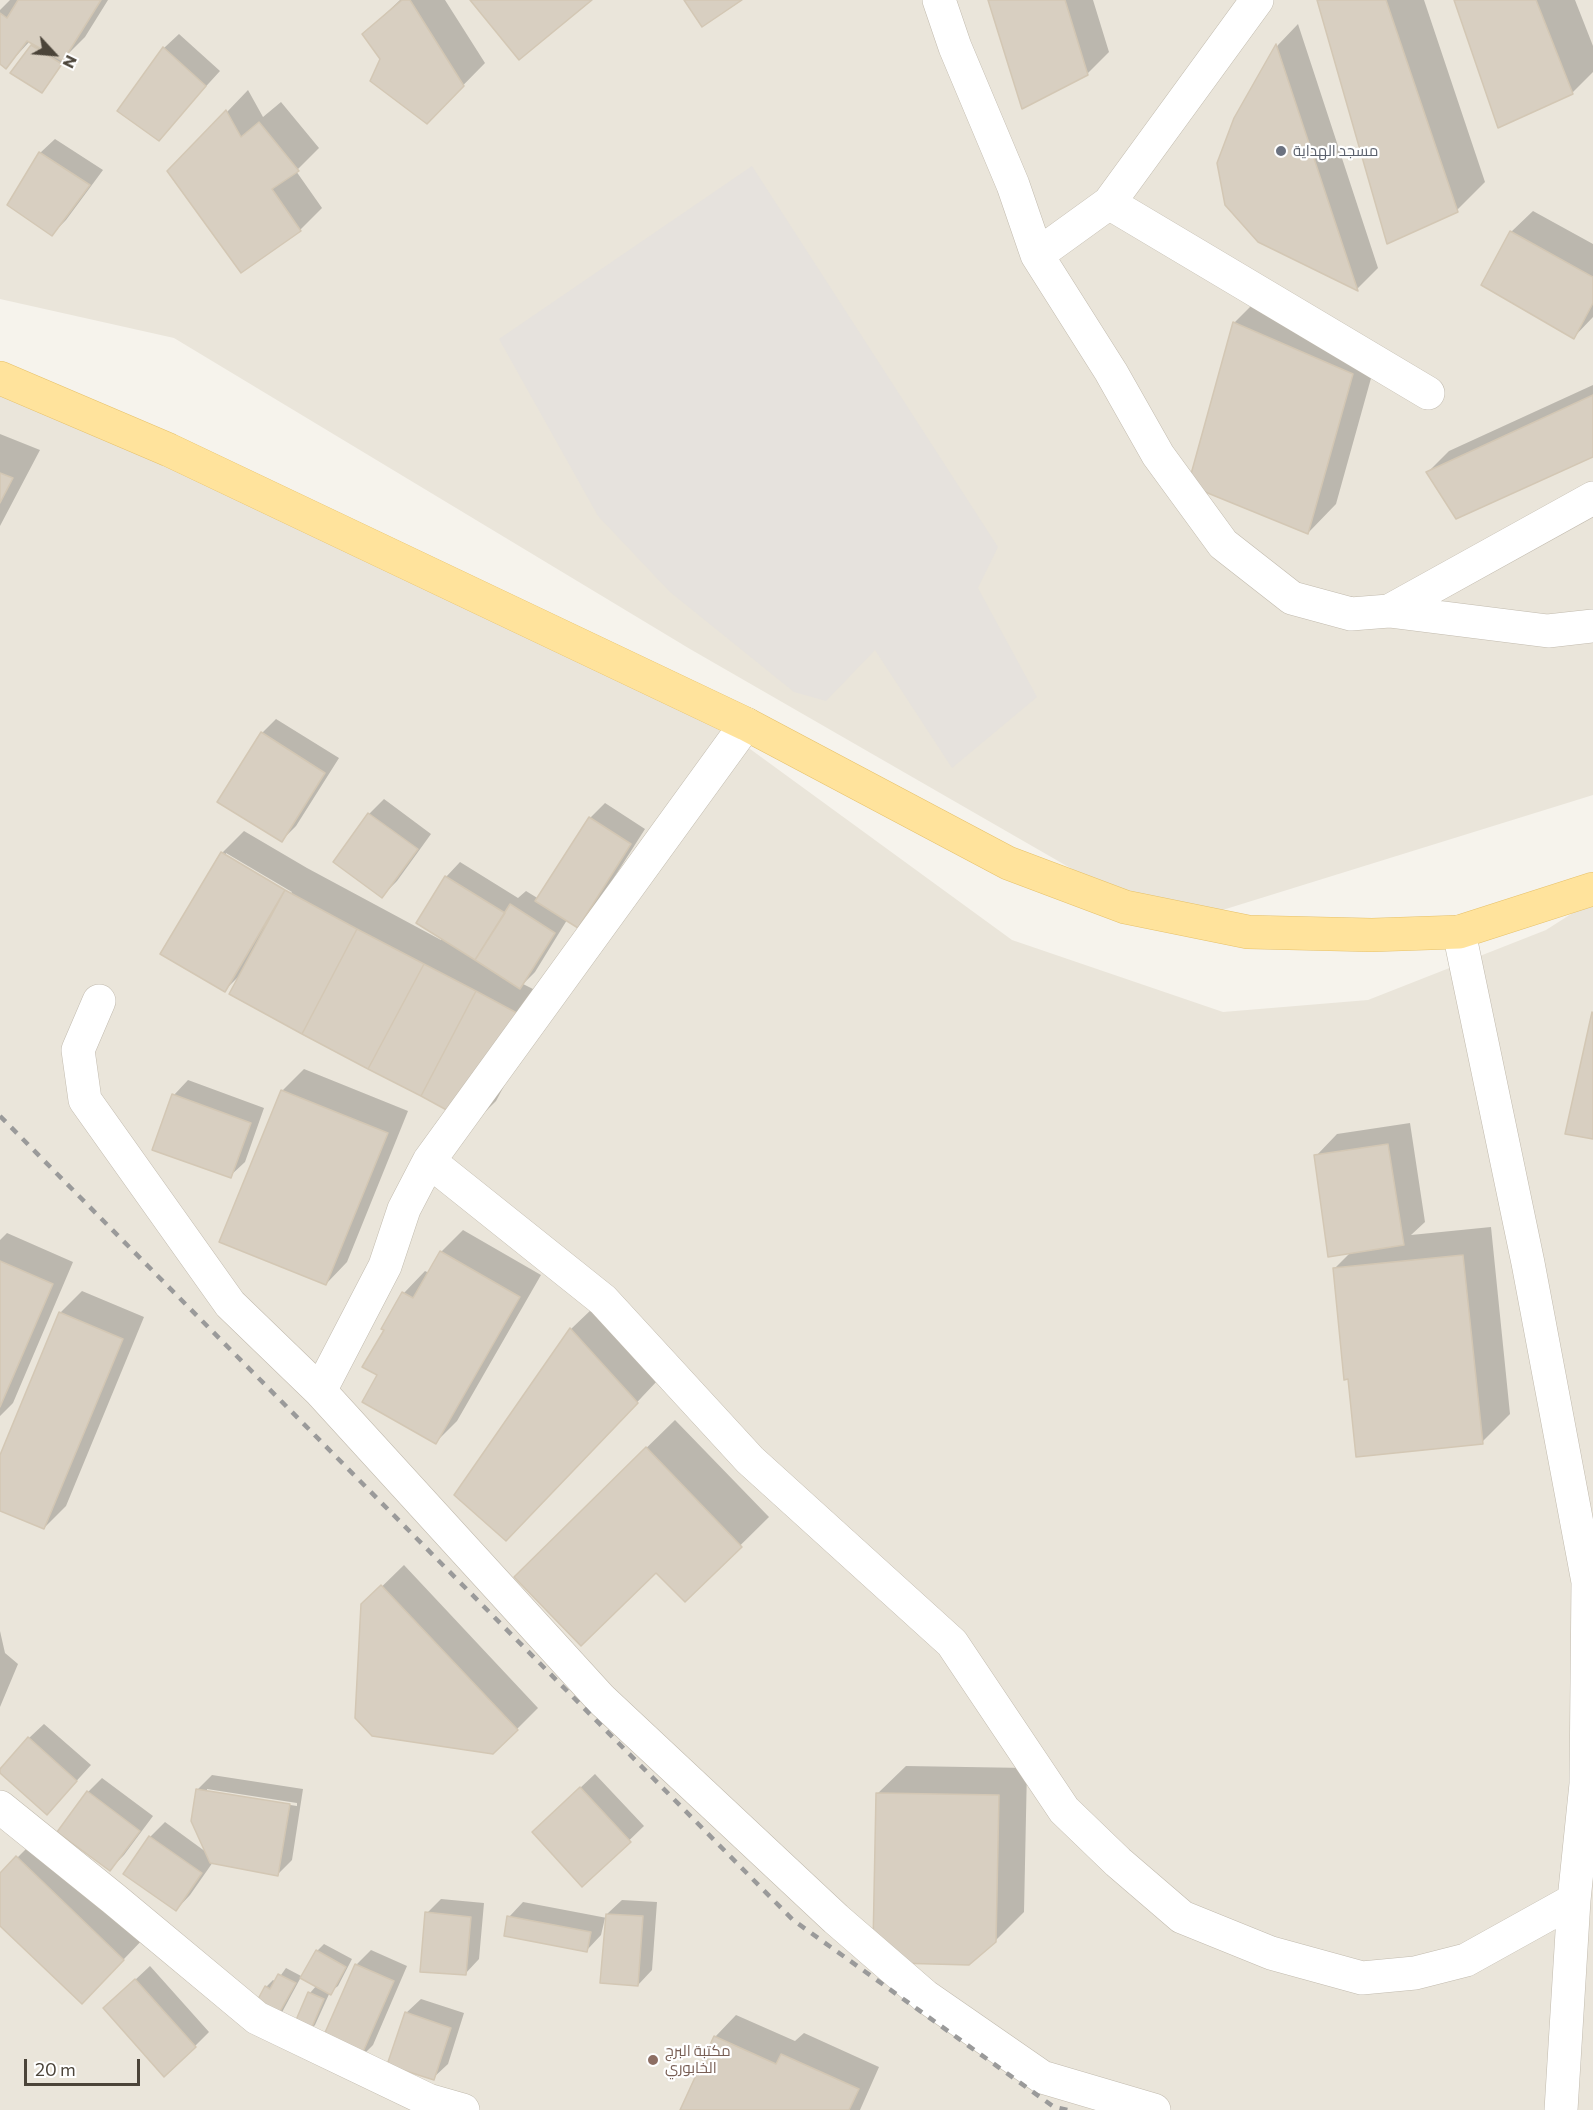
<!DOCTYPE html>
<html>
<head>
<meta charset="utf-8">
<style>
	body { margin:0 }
	#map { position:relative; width:1593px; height:2110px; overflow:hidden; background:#f6f3ec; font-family:Commissioner,sans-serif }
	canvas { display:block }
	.north { position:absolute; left:24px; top:24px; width:60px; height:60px; -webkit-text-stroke:4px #fff; paint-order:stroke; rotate:116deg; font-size:16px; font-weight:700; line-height:24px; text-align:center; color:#4b4439 }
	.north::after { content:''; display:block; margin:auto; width:21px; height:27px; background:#4b4439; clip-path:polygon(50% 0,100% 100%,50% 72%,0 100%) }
	.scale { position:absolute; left:24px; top:2059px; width:116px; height:27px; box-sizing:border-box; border:3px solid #4b4439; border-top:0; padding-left:8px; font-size:18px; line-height:21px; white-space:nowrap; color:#4b4439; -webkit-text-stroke:4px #fff; paint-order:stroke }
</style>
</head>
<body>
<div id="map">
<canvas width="1593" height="2110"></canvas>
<div class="north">N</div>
<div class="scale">20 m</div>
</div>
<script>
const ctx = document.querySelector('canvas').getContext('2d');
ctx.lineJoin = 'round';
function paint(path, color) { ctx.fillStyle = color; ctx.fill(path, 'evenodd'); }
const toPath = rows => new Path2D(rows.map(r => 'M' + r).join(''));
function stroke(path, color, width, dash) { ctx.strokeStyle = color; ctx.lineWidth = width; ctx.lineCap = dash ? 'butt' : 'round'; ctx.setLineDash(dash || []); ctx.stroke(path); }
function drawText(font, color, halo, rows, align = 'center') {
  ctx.font = font + ' Commissioner,Cairo,sans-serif'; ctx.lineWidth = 4.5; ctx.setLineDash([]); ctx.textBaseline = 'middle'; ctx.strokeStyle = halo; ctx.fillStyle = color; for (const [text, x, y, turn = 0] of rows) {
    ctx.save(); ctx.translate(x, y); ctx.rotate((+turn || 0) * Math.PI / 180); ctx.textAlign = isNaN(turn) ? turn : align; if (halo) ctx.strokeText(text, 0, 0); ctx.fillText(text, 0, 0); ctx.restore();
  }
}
const residential = toPath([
	[0,0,1593,0,1593,795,1171,926,690,649,174,338,0,299],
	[0,361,283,503,530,604,735,738,1012,940,1223,1012,1368,1000,1546,930,1593,900,1593,2110,0,2110]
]);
const industrial = toPath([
	[752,166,998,547,978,588,1037,697,952,768,875,650,826,701,794,692,670,592,598,516,499,339]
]);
const shadow = toPath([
	[10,0,108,0,85,37,67,55,68,56,42,91,32,46,35,44,30,41,6,67,0,62,0,10],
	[400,0,445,0,485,63,427,122,364,34],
	[990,0,1093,0,1109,52,1087,74],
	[1318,0,1424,0,1485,182,1457,210],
	[1456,0,1575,0,1593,46,1593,72,1572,93],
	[1298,24,1378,268,1357,289,1235,119,1278,45],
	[179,34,220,71,158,139,164,48],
	[248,90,263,117,281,102,319,148,296,171,322,208,300,230,241,271,227,112],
	[55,139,103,170,66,220,52,234,40,153],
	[1533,211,1593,244,1593,317,1574,337,1511,232],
	[1262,295,1380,346,1336,504,1308,533,1234,323],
	[1593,385,1593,456,1428,472,1449,451],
	[0,434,40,450,0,526],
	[276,719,339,758,296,826,282,840,262,733],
	[384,799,431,834,397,881,382,896,335,861,369,814],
	[605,803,645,829,592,912,577,926,567,920,535,972,523,984,551,998,496,1101,474,1123,240,975,225,990,222,853,244,831,307,868,441,940,446,877,460,862,518,898,526,891,539,899,590,818],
	[226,853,292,892,290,895,226,857],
	[304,1069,408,1111,347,1262,326,1284,282,1091],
	[188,1080,264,1108,245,1162,230,1176,174,1095],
	[1410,1123,1425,1222,1411,1235,1491,1227,1510,1414,1482,1442,1349,1377,1334,1269,1351,1252,1316,1156,1337,1134],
	[463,1230,541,1275,457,1421,436,1442,379,1375,386,1329,383,1328,404,1293,425,1271,429,1273,441,1252],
	[7,1233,73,1262,13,1403,0,1416,0,1240],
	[82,1291,144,1317,66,1506,44,1528,0,1509,0,1458,60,1313],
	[593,1308,658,1380,528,1518,456,1495,571,1329],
	[675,1420,769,1517,685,1600,656,1571,544,1548],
	[404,1565,538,1708,517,1729,363,1605],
	[0,1631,5,1653,18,1664,0,1707],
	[44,1724,91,1765,61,1798,29,1738],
	[906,1766,1027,1768,1024,1912,995,1941,877,1794],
	[595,1774,644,1826,583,1885,548,1818],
	[212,1775,303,1789,292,1860,278,1874,213,1862,190,1895,176,1910,150,1837,165,1822,206,1852,197,1790],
	[207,1789,297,1803,297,1806,207,1792],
	[102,1778,153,1816,124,1855,110,1869,88,1792],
	[39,1836,145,1937,103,1981,0,1924,0,1875],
	[441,1899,484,1903,479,1959,465,1974,427,1913],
	[622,1900,657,1902,652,1970,638,1985,607,1919,605,1918,601,1935,587,1950,509,1917,523,1902,607,1918,607,1914],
	[324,1944,352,1959,338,1986,330,1992,315,2025,308,2032,310,1993,317,1985,301,1977,280,2016,266,1987,273,1980,276,1982,286,1968,303,1977,317,1951],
	[371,1950,407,1966,373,2045,359,2059,356,1965],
	[150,1966,209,2032,195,2046,120,1994],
	[421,1999,464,2013,448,2064,433,2078,406,2013],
	[736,2015,795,2041,804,2033,879,2067,860,2110,682,2110,715,2037]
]);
const building = toPath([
	[18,0,101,0,63,61,27,41,6,69,0,64,0,13,7,18,18,0],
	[402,0,410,0,464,86,427,124,370,81,380,59,362,34,402,0],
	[470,0,592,0,519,60,470,0],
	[684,0,742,0,702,27,684,0],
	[988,0,1065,0,1088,75,1022,109,988,0],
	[1317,0,1386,0,1458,212,1387,244,1317,0],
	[1454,0,1536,0,1573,94,1498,128,1454,0],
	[1276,44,1358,291,1258,242,1225,205,1217,163,1234,118,1276,44],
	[31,45,62,64,42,93,10,73,31,45],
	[163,47,206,86,159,141,117,111,163,47],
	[226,110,241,137,259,122,299,171,272,189,301,231,241,273,167,171,226,110],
	[39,152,90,185,52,236,7,205,39,152],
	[1510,231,1593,277,1593,303,1574,339,1481,285,1510,231],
	[1233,322,1353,374,1308,534,1188,485,1233,322],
	[1593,395,1593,457,1456,519,1426,472,1593,395],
	[0,473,13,478,0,503,0,473],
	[261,732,325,773,282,842,217,802,261,732],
	[368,813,418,849,382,898,333,862,368,813],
	[589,817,631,844,578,928,535,901,589,817],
	[221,852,285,890,225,992,160,954,221,852],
	[445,876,505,913,475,960,416,923,445,876],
	[285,890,357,929,302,1034,229,994,285,890],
	[510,904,555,933,520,989,475,960,510,904],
	[357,929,424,964,368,1069,302,1034,357,929],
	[424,964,476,991,421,1096,368,1069,424,964],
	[476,991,530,1020,474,1125,421,1096,476,991],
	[1592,1012,1593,1013,1593,1139,1565,1134,1592,1012],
	[281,1090,388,1133,326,1285,219,1242,281,1090],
	[172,1094,251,1123,231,1178,152,1150,172,1094],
	[1388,1144,1404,1245,1328,1257,1314,1155,1388,1144],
	[440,1251,520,1297,436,1444,362,1402,377,1375,362,1367,384,1330,381,1329,402,1292,413,1298,440,1251],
	[1463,1255,1483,1444,1356,1457,1348,1379,1344,1380,1333,1268,1463,1255],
	[0,1261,53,1284,0,1407,0,1261],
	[59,1312,123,1339,44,1529,0,1511,0,1455,59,1312],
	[570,1328,638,1403,506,1541,454,1495,570,1328],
	[646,1447,742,1547,685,1602,656,1573,581,1646,514,1577,646,1447],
	[381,1585,518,1730,493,1754,372,1736,355,1718,361,1604,381,1585],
	[28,1737,77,1781,47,1815,0,1773,0,1769,28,1737],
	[580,1787,631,1842,582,1887,532,1832,580,1787],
	[196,1789,290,1804,278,1876,210,1863,191,1821,196,1789],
	[87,1791,140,1831,110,1871,57,1832,87,1791],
	[876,1793,999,1795,996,1942,969,1965,896,1963,873,1945,876,1793],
	[149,1836,202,1873,176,1911,123,1874,149,1836],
	[16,1856,124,1960,82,2004,0,1926,0,1873,16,1856],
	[425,1912,471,1917,466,1975,420,1972,425,1912],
	[606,1914,643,1916,638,1986,600,1983,606,1914],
	[507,1916,591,1932,587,1952,504,1936,507,1916],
	[316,1950,346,1967,331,1995,300,1978,316,1950],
	[355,1964,394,1981,359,2061,320,2044,355,1964],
	[278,1974,296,1983,273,2024,251,2012,265,1986,270,1989,278,1974],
	[135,1979,196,2047,164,2077,103,2008,135,1979],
	[308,1992,324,1999,309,2034,293,2027,308,1992],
	[405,2012,451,2028,434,2080,387,2065,405,2012],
	[714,2036,776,2064,781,2054,859,2089,849,2110,680,2110,714,2036]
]);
const minor = toPath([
	[939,0,955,47,1013,185,1037,255,1109,203,1257,0],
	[1109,203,1428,393],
	[1037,255,1111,372,1158,455,1223,544,1292,598,1351,614,1389,611,1548,631,1593,626],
	[1389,611,1593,498],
	[746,724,429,1161,603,1300,750,1460,952,1643,1064,1810,1118,1862,1182,1917,1271,1953,1362,1978,1415,1973,1466,1960,1574,1900],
	[1459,932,1528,1263,1588,1582,1586,1784,1574,1900,1561,2110],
	[99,1001,78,1050,85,1100,230,1304,320,1391,601,1699,836,1919,925,1996,1042,2077,1154,2110],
	[320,1391,385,1266,404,1209,429,1161],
	[0,1807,114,1899,257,2018,428,2100,463,2110]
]);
const major = toPath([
	[0,378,169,450,746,724,1008,863,1125,907,1248,932,1372,935,1459,932,1593,889]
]);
const rail = toPath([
	[0,1116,793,1920,1054,2107,1068,2110]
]);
const markers = [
	[1281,151,6,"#6b7280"],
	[653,2060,6,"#8d6e63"]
];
const worshipNames = [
	["مسجد الهداية",1293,151]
];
const educationNames = [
	["مكتبة البرج",665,2051],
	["الخابوري",665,2068]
];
paint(residential, '#eae5da');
paint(industrial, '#e6e2dd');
paint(shadow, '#0003');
paint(building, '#d8cfc1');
stroke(building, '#d3c7b4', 1.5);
stroke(minor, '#c2bbae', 34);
stroke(major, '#e6c16a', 34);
stroke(minor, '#fff', 33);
stroke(major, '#ffe39c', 33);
stroke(rail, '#9a9a9a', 4.5, [8, 8]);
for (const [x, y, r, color] of markers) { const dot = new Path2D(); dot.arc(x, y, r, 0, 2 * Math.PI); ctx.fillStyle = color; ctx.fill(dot); stroke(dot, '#fff', 2); }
drawText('15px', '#5b616d', '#fff', worshipNames, 'left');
drawText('15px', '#785e54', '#fff', educationNames, 'left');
</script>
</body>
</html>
